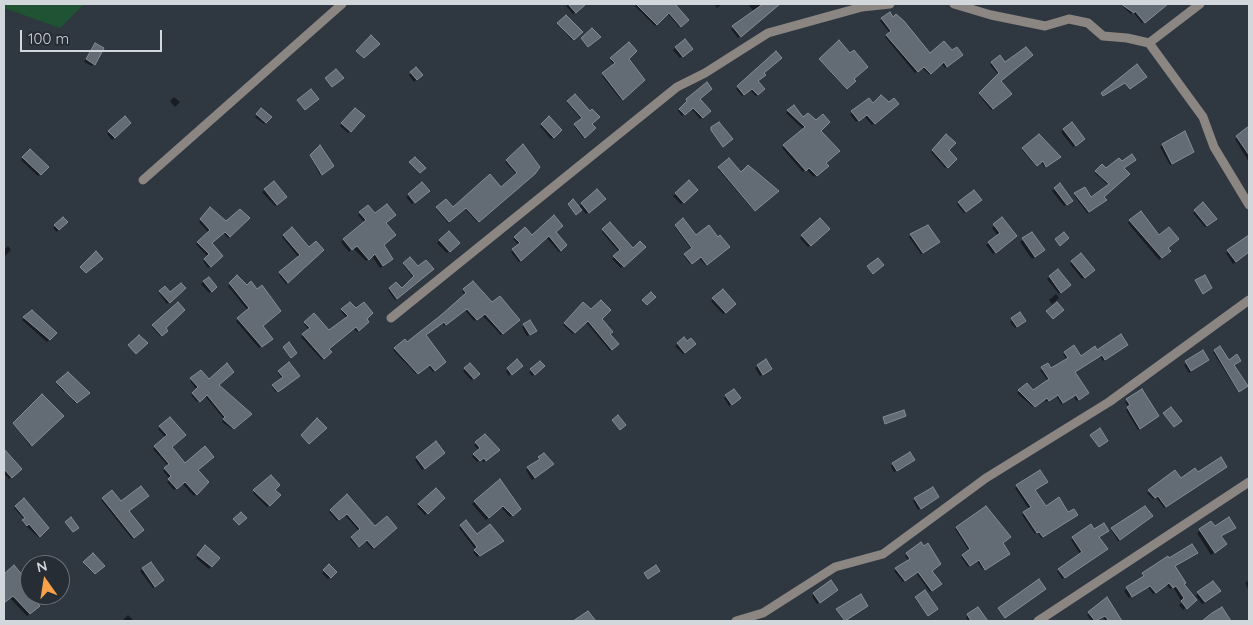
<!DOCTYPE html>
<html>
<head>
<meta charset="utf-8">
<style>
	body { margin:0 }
	#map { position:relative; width:1253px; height:625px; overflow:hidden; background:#2f3740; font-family:Quicksand,sans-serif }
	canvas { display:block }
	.frame { position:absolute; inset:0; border:5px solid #d2d7dc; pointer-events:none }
	.north { position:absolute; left:20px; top:555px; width:50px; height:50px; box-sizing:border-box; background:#262d35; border:1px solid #6b7178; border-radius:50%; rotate:347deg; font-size:14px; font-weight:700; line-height:20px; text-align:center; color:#d2d7dc }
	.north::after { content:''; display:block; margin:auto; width:18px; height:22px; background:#f7a149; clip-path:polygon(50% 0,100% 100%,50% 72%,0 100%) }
	.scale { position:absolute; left:20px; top:30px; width:142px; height:22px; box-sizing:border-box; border:2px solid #d2d7dc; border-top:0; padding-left:6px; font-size:15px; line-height:18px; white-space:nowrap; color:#d2d7dc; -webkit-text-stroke:4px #262d35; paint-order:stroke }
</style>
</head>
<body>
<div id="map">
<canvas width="1253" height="625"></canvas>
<div class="frame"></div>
<div class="north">N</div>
<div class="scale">100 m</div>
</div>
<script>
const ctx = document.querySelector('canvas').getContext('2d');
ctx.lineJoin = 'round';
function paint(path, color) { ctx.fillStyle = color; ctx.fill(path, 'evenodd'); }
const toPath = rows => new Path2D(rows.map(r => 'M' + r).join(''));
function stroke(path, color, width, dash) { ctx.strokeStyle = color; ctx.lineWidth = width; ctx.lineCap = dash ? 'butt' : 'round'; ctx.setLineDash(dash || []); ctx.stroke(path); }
const green = toPath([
	[4,4,84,4,60,28,4,8]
]);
const shadow = toPath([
	[568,4,577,4,580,7,573,14,566,6],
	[637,4,671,4,687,20,679,27,667,13,655,26,635,6],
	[714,4,722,4,717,8],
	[748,4,759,4,761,7,765,4,777,5,738,38,731,29,753,11],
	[1120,4,1169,4,1142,23,1133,12,1131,14],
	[566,16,581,32,572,40,558,24],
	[882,19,930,55,960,57,945,68,941,63,929,74,922,68,915,73,885,37,890,33,880,21],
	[685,40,691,49,680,58,673,50],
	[839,41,854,81,846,89,819,60],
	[629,43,627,59,643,80,621,100,602,76,614,65,610,60],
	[93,47,94,64,92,66,84,62],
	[776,53,757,81,764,89,756,96,750,90,742,96,736,89],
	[999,57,1000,81,1010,94,991,110,979,95,999,75,990,65],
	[416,69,421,75,414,82,409,75],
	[575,95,595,128,583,138,574,126,582,120,567,103],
	[174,97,180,102,175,107,170,101],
	[699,99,709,111,700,119,691,108,682,116,678,111,687,100],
	[889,104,897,104,872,125,864,116,856,122,850,114,873,105],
	[793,106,803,119,819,131,827,166,814,177,806,169,803,172,782,148,803,129,786,113],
	[355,109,363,116,348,133,340,126],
	[262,110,270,117,264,124,255,117],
	[125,118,130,123,112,140,107,134],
	[549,118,561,130,551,139,540,126],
	[1072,123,1081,141,1073,147,1061,132],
	[1249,127,1249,162,1235,139],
	[946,136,948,150,955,159,945,168,931,152],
	[1039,136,1060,157,1044,167,1041,161,1036,166,1022,150],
	[1162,145,1191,154,1170,165,1160,147],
	[523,146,538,167,477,222,465,209,448,223,436,209,446,201,452,209,501,189,517,175,505,162],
	[320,147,332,166,320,175,310,156],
	[30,150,48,167,38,176,21,160],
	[729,160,741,174,777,191,754,211,718,169],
	[1102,166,1106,170,1123,168,1103,197,1104,201,1087,213,1074,195,1090,199,1109,186,1095,173],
	[274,182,286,196,275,206,262,192],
	[689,182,697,190,681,204,673,196],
	[422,184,428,191,412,204,406,197],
	[1059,185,1069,203,1064,206,1052,191],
	[604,198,586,214,582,209,575,214,568,205,573,201,578,208,582,204],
	[959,202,979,202,964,213,957,204],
	[367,206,384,224,382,245,389,261,380,268,372,256,366,261,353,248,349,252,341,242,365,223,358,215],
	[210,209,226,223,248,218,228,238,223,232,210,243,222,256,208,268,203,261,208,257,196,244,209,233,199,222],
	[1195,211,1213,221,1205,227,1193,213],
	[63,218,66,222,57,232,53,228],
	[682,219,696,237,717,239,729,247,705,265,699,258,690,264,684,256,692,250,675,227],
	[1002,219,1013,238,993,254,986,245,998,236,992,228],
	[820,220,828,229,808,247,800,238],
	[1130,220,1159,236,1167,253,1159,260,1128,223],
	[610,224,633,249,644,247,621,268,612,259,619,252,602,232],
	[292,229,309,249,305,268,286,284,279,275,299,258,282,237],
	[525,229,532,236,554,232,566,245,559,252,546,237,519,262,511,252,519,245,513,239],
	[449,232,459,243,447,253,437,243],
	[1032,233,1041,252,1032,259,1020,242],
	[911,235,936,244,921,254,909,237],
	[1247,238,1249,251,1233,264,1226,253],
	[8,246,11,250,4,257,4,250],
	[410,258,418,268,432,269,395,300,388,290,396,283,402,290,414,278,403,265],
	[1072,262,1091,272,1082,279,1070,264],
	[1058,271,1067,287,1059,294,1047,279],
	[237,277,269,340,259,348,236,321,248,311,228,286],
	[208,278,216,287,209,293,201,284],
	[472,282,492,304,518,320,501,335,482,315,474,321,465,310,444,326,442,322,424,335,445,362,433,372,428,366,416,374,393,350,404,341,406,343,440,317,465,295,462,292],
	[165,288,170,294,184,288,167,304,159,293],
	[723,290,734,304,723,314,711,301],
	[1056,294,1059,298,1052,304,1049,300],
	[350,303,367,322,357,332,353,328,328,349,330,352,322,360,301,337,309,330,304,324,314,315,328,332,347,319,341,311],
	[178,304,164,328,166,330,160,336,152,327],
	[583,304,600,319,617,344,610,351,586,322,573,334,563,325],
	[32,312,55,333,47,342,22,320],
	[1020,314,1022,323,1015,328,1010,322],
	[524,325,533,333,527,336,522,327],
	[684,339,687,343,695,344,683,354,675,346],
	[1124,346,1103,361,1100,356,1073,372,1086,395,1076,401,1074,396,1061,404,1056,395,1046,402,1045,399,1033,407,1017,393,1026,385,1033,392,1048,381,1040,370,1051,370,1067,360,1063,354,1065,353,1081,357,1097,351],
	[1220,348,1233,365,1245,388,1238,392,1213,352],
	[1203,352,1208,360,1189,373,1184,365],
	[517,361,521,366,509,376,506,371],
	[765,361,768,371,760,376,755,368],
	[540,362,544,366,532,376,529,372],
	[289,364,298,376,276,392,272,387,282,379,278,373],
	[470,365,478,374,471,380,463,371],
	[201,372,208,381,218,385,250,414,232,429,222,422,224,419,205,396,197,402,191,395,197,390,190,381],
	[68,373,88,393,75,403,65,390,64,392,56,383],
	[734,391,737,400,729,406,724,398],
	[42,396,62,416,30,446,14,424],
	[1127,400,1155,418,1138,430,1126,410,1129,408,1125,402],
	[170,418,170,447,185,465,196,470,207,482,194,496,182,483,174,490,167,482,170,479,163,471,168,466,153,449,166,438,158,429],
	[485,436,499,450,484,462,481,459,477,462,472,456,479,451,474,445],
	[436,443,441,455,422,470,415,460],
	[4,451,20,469,9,479,4,473],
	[544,454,550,466,532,480,526,470],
	[912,462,894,472,891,466,893,464],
	[1224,469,1164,508,1156,497,1153,499,1147,493,1181,479],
	[271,477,274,490,279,495,267,507,253,493],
	[500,481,520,508,510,517,501,507,486,520,472,504],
	[1017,486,1034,490,1046,508,1074,517,1041,538,1037,532,1035,534,1022,515,1029,509,1015,488],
	[436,489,443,498,425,515,417,506],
	[347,496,375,528,396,528,372,549,365,541,357,547,350,539,359,531,344,514,337,521,329,512],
	[938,497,918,510,913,501,915,499],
	[103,499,120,503,141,532,132,539,101,500],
	[24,500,48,528,38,537,22,522,25,520,14,508],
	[1150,518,1118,541,1111,530,1112,529],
	[465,522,477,536,500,542,477,557,473,552,476,550,459,528],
	[1211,523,1214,528,1231,531,1220,537,1222,547,1211,555,1197,533],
	[957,528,1002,543,1007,555,983,570,977,561,968,567,961,557,969,551,955,529],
	[1073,538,1104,551,1062,579,1057,571,1080,554,1071,540],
	[921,544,938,586,930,592,916,573,903,582,894,571,909,561,905,556],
	[205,547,218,558,209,569,196,558],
	[1196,553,1174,567,1193,602,1183,610,1179,605,1182,602,1173,587,1170,589,1166,584,1153,594,1148,587,1129,598,1124,591,1167,558,1169,560],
	[93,555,103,566,94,574,84,564],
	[150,564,160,582,153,588,140,571],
	[329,566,335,572,328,579,322,573],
	[14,567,24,579,30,575,28,595,38,606,27,616,10,598,4,602,4,576],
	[1249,580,1249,591,1245,583],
	[835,592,817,604,812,596,814,594],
	[924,592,936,609,927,615,915,599],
	[1198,593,1217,593,1202,604,1196,596],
	[861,596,867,605,844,621,836,610],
	[1106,599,1120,620,1106,621,1103,617,1096,621,1092,621,1087,615],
	[978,609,986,621,968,621,966,617],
	[128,615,134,621,123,620]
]);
const building = toPath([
	[568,4,586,4,576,13,568,4],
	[636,4,675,4,689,20,681,27,669,13,657,25,636,4],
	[763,4,780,4,741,37,732,26,763,4],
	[1121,4,1168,4,1145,23,1135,11,1134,13,1121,4],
	[890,12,893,17,896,14,904,21,930,53,944,41,952,50,957,47,963,55,947,67,944,62,931,74,924,67,918,72,886,35,891,31,881,18,890,12],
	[566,15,583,32,574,40,557,23,566,15],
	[592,28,601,37,588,47,581,38,592,28],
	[371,35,380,44,364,58,356,51,371,35],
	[685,39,693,49,683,57,675,47,685,39],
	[839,40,850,53,854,50,868,67,854,79,856,81,847,89,819,59,839,40],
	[629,42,637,51,629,59,645,80,623,100,602,73,615,63,610,58,629,42],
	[95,43,104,48,95,65,86,59,95,43],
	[1026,47,1033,55,1001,81,1012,94,993,109,979,93,999,73,991,62,1000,55,1005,62,1026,47],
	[776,51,782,58,764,73,766,75,758,81,765,89,758,95,752,89,744,95,737,86,776,51],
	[1137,64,1147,77,1130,89,1125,83,1103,96,1101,93,1137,64],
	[416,67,423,75,417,80,410,72,416,67],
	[336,69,344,78,332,87,325,78,336,69],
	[707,82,712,89,700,99,711,111,703,118,693,108,685,115,679,109,687,101,686,99,707,82],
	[311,89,319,99,305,110,297,100,311,89],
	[575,94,590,111,592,109,600,117,592,124,596,128,585,138,574,124,582,118,567,101,575,94],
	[881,95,889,102,894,98,899,104,875,124,867,115,859,121,851,111,869,98,873,103,881,95],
	[794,105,803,117,808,113,816,120,823,114,830,122,821,131,840,151,826,163,829,166,817,176,809,168,806,171,783,145,805,127,787,110,794,105],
	[261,108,272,117,266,123,256,114,261,108],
	[355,108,365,116,351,132,341,123,355,108],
	[125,116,131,123,115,138,108,131,125,116],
	[549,116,562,130,554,138,541,124,549,116],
	[719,122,733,139,723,147,711,130,711,127,719,122],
	[1072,122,1085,139,1076,146,1063,129,1072,122],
	[1249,126,1249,155,1236,136,1249,126],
	[1185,131,1194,152,1172,164,1162,144,1185,131],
	[946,134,956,143,949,150,957,159,948,168,932,150,946,134],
	[1039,134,1061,157,1046,167,1043,161,1037,166,1022,148,1039,134],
	[523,144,540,167,535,174,479,222,466,208,449,222,436,207,446,199,453,207,490,174,501,187,517,173,506,160,523,144],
	[320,145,334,166,322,175,310,155,320,145],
	[30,149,49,167,41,175,22,157,30,149],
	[1132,154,1136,160,1124,168,1130,174,1104,197,1107,200,1089,212,1074,193,1085,187,1091,197,1109,184,1095,171,1102,164,1106,168,1119,158,1122,161,1132,154],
	[415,157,426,168,420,173,409,162,415,157],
	[729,158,741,172,748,165,779,191,755,211,718,167,729,158],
	[689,180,698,190,684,203,675,193,689,180],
	[274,181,287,197,277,205,264,189,274,181],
	[422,182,430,191,415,203,408,194,422,182],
	[1060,183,1073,201,1067,205,1054,188,1060,183],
	[597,189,606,199,589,213,581,203,597,189],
	[974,190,982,200,966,212,958,202,974,190],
	[573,199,582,210,576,215,568,204,573,199],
	[1203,202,1217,219,1207,226,1194,210,1203,202],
	[387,204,396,215,386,223,396,235,384,245,393,259,383,266,375,254,369,260,357,246,352,250,343,239,366,220,359,212,368,205,375,213,387,204],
	[210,207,226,221,240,209,250,218,230,237,225,232,212,243,223,256,211,267,204,259,209,254,197,242,210,230,200,219,210,207],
	[1141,211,1159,235,1169,227,1179,239,1168,248,1171,251,1162,258,1129,220,1141,211],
	[554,215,563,226,556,232,567,245,561,251,549,236,521,261,512,249,520,243,514,237,525,227,532,235,554,215],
	[63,217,68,222,59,230,54,225,63,217],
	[1002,217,1017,236,996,253,988,242,1000,233,993,224,1002,217],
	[683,218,696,235,709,225,718,237,720,235,730,247,707,265,701,257,692,264,684,254,692,248,675,225,683,218],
	[820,218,830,229,811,246,801,235,820,218],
	[610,222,633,248,640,241,646,247,624,267,613,256,620,250,602,229,610,222],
	[928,225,940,242,923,253,910,234,928,225],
	[292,227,309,247,316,241,324,250,288,283,279,272,300,255,283,235,292,227],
	[449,231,460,243,450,252,439,240,449,231],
	[1032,232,1045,250,1035,257,1022,238,1032,232],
	[1064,232,1069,238,1060,246,1055,239,1064,232],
	[1249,235,1249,252,1236,262,1227,250,1249,235],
	[96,251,103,259,86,273,80,267,96,251],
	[1081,253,1095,270,1085,278,1071,261,1081,253],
	[410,257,418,266,426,260,434,269,397,299,389,288,396,282,402,288,414,276,403,263,410,257],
	[878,258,884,265,873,274,867,266,878,258],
	[1058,269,1071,285,1061,293,1049,276,1058,269],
	[237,275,247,285,251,281,257,289,262,285,281,311,263,326,273,339,262,347,237,318,249,308,229,283,237,275],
	[1205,275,1212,288,1203,294,1195,280,1205,275],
	[209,277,217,287,212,292,203,281,209,277],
	[473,281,492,302,500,296,520,320,503,334,485,314,477,320,467,309,446,325,444,322,426,335,446,362,435,371,430,365,418,374,394,348,405,339,407,342,440,316,466,293,463,289,473,281],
	[181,283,186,288,170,303,159,291,165,286,170,292,181,283],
	[723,289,736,304,726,313,712,298,723,289],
	[651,292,656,297,647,305,642,300,651,292],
	[601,300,611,310,602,319,613,332,610,334,619,344,612,350,588,321,575,333,564,323,583,302,591,309,601,300],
	[178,302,185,310,166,328,168,331,162,336,152,325,178,302],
	[350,302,356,308,364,302,373,313,367,319,369,322,359,331,356,327,329,349,332,352,324,359,302,334,310,328,304,322,314,313,329,330,348,316,341,309,350,302],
	[1057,302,1064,310,1053,319,1046,311,1057,302],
	[32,310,57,333,50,340,23,317,32,310],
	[1020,312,1026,321,1017,327,1011,318,1020,312],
	[530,320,537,331,530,335,523,324,530,320],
	[1121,334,1128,345,1105,360,1102,355,1075,372,1089,393,1079,400,1076,395,1063,403,1058,395,1049,401,1047,398,1035,407,1018,390,1027,383,1033,390,1049,379,1041,367,1048,363,1051,368,1068,358,1064,352,1074,345,1081,356,1095,346,1097,350,1121,334],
	[139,335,148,343,136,354,128,345,139,335],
	[684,337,687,341,691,338,696,344,685,353,677,343,684,337],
	[289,342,297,353,291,358,283,347,289,342],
	[1220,346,1229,360,1237,354,1241,361,1234,365,1248,386,1239,392,1214,350,1220,346],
	[1203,350,1209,360,1191,371,1185,361,1203,350],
	[517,359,523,366,512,375,507,368,517,359],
	[766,359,772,369,763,375,757,365,766,359],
	[540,361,545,366,535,375,530,369,540,361],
	[289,362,300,376,278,392,272,385,283,377,278,371,289,362],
	[227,363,234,372,219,385,252,414,234,429,223,419,225,417,207,395,200,402,192,393,198,387,190,378,201,370,209,379,227,363],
	[470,363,480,374,474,379,464,368,470,363],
	[68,372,90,393,77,403,56,382,68,372],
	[734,389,741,398,732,405,725,395,734,389],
	[1142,389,1159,416,1140,429,1127,407,1130,405,1126,399,1142,389],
	[42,394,64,416,32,446,13,423,42,394],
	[1171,407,1182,421,1174,427,1163,413,1171,407],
	[904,410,906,416,885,424,883,417,904,410],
	[618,415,626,425,620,430,612,420,618,415],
	[170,417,186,435,172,447,185,463,205,446,214,457,198,470,209,482,197,495,185,482,177,489,168,479,171,476,164,468,169,464,154,446,167,435,159,426,170,417],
	[317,418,327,428,309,444,301,435,317,418],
	[1100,428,1108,441,1099,447,1090,435,1100,428],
	[485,434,500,450,486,461,484,458,480,461,473,454,480,448,475,442,485,434],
	[436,441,445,453,425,469,416,457,436,441],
	[4,449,22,469,12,478,4,469,4,449],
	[910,452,915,460,897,471,892,463,910,452],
	[544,453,554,464,535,478,527,467,540,459,538,457,544,453],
	[1221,457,1227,467,1166,507,1158,496,1155,498,1148,490,1175,470,1181,478,1195,468,1198,472,1221,457],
	[1040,470,1048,482,1035,490,1046,506,1059,497,1068,512,1074,509,1078,515,1043,537,1039,532,1037,533,1023,512,1031,507,1016,485,1040,470],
	[271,475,280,485,275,490,281,495,270,506,253,490,271,475],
	[500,479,521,509,513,516,503,506,489,518,474,501,500,479],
	[141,486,149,496,129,511,144,530,134,538,102,498,112,490,121,501,141,486],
	[933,487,939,497,921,509,914,498,933,487],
	[436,488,445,498,428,514,418,504,436,488],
	[347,494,375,526,387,516,397,528,374,548,367,540,359,547,351,537,360,529,347,514,339,520,330,510,347,494],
	[24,498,49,528,40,537,29,524,27,526,22,520,25,518,15,506,24,498],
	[986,506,1011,537,1003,543,1010,554,985,570,979,560,970,566,962,555,970,549,956,527,986,506],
	[1145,506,1153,516,1120,540,1111,528,1145,506],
	[241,512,247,518,239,525,233,519,241,512],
	[71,517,79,528,73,532,65,522,71,517],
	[1229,517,1236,528,1221,536,1227,544,1215,553,1199,529,1211,521,1215,526,1229,517],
	[466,520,477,534,490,524,504,541,480,556,474,550,477,547,460,525,466,520],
	[1104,523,1109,531,1099,537,1108,549,1065,578,1058,569,1082,552,1072,537,1091,524,1094,529,1104,523],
	[921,542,924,546,928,543,941,564,932,571,942,584,932,591,918,572,905,581,895,568,910,559,906,553,921,542],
	[1192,544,1198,553,1175,566,1186,583,1184,584,1197,600,1187,609,1181,601,1184,598,1176,586,1173,588,1169,583,1156,593,1150,586,1132,597,1126,587,1144,576,1142,573,1168,556,1169,558,1192,544],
	[205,545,220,558,212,567,197,555,205,545],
	[93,553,105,566,95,574,83,562,93,553],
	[151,562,164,580,155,587,142,568,151,562],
	[329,564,337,572,331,578,323,570,329,564],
	[14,565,24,577,30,572,30,595,40,606,30,614,13,596,4,603,4,574,14,565],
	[656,565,660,571,648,579,644,573,656,565],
	[1039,579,1046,589,1005,618,998,608,1039,579],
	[831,580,838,590,820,603,813,593,831,580],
	[1213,581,1221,591,1205,602,1197,592,1213,581],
	[925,590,938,609,928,616,915,597,925,590],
	[861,594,868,606,845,621,836,609,861,594],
	[1107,597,1122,621,1109,621,1105,616,1095,621,1088,612,1107,597],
	[978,607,988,621,971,621,967,614,978,607],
	[1222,607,1231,621,1202,621,1212,613,1222,607],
	[588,611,596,621,573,621,588,611]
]);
const minor = toPath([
	[954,4,991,15,1045,26,1069,19,1088,23,1103,36,1127,38,1149,43,1203,117,1214,147,1249,205],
	[1149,43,1200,4],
	[143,180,342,4],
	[391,318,677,87,705,73,768,33,862,7,890,4],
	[736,621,763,613,835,567,883,554,986,478,1109,402,1249,300],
	[1038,621,1249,482]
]);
paint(green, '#205334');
paint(shadow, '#0007');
paint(building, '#636c75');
stroke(building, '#848d97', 1);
stroke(minor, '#8b8682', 9);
</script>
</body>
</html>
